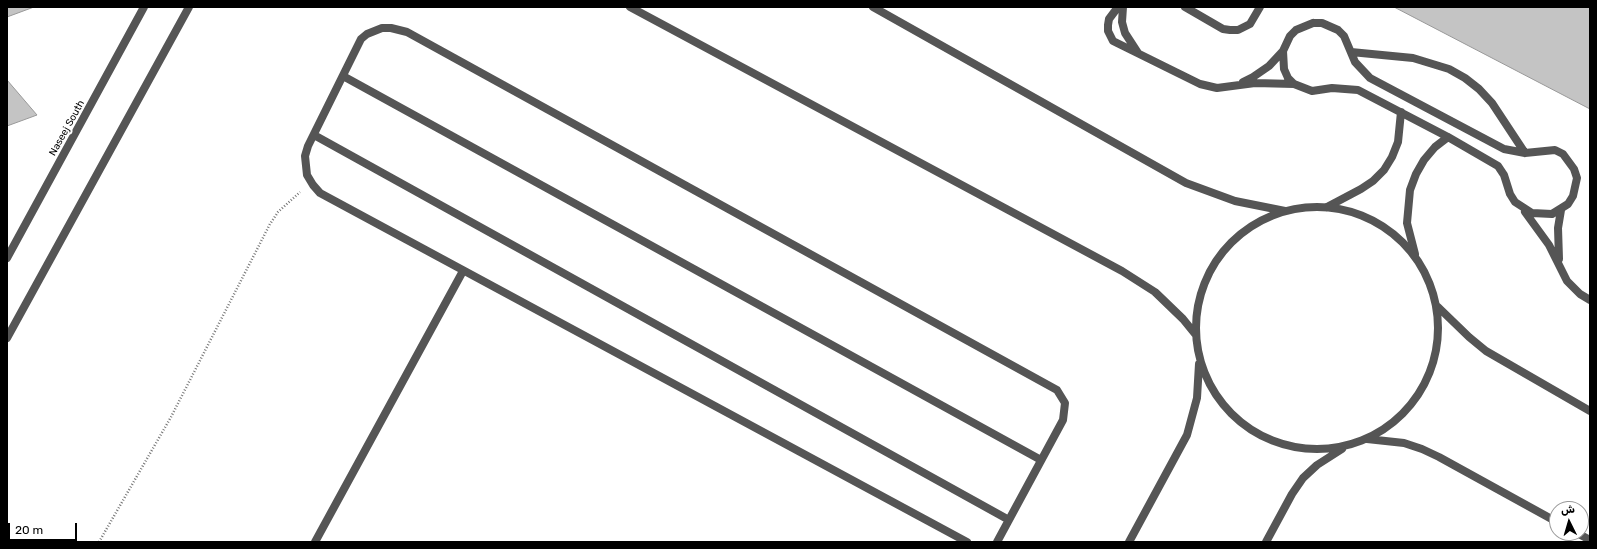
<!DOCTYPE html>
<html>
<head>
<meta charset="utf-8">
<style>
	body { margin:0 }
	#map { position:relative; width:1597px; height:549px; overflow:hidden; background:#fff; font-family:Rubik,Vazirmatn,sans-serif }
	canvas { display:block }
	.frame { position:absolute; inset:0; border:8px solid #000; pointer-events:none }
	.north { position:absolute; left:1549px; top:501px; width:40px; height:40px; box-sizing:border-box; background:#fff; border:1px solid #999; border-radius:50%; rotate:355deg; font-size:11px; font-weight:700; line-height:16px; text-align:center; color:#000 }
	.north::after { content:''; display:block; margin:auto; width:14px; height:18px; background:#000; clip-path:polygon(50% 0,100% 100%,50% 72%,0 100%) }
	.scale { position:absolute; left:8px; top:523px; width:69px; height:18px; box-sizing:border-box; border:2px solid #000; border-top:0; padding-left:5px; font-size:12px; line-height:14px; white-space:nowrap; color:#000; -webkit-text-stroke:3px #fff; paint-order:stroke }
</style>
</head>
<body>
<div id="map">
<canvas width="1597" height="549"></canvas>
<div class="frame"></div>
<div class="north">ش</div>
<div class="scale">20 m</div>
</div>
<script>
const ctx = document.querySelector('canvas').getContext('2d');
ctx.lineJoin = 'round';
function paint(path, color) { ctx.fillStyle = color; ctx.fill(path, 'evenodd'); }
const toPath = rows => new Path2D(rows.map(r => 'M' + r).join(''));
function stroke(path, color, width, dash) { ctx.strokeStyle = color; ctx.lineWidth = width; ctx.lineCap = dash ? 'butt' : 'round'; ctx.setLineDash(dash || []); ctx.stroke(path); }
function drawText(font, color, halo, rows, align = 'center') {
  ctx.font = font + ' Rubik,sans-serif'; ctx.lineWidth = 4; ctx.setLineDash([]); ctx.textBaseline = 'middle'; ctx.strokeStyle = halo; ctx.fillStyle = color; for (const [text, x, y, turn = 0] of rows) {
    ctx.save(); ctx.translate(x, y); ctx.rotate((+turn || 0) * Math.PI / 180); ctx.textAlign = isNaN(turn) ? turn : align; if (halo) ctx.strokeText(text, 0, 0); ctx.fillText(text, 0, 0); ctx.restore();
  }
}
const building = toPath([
	[7,7,34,7,7,17,7,7],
	[1394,7,1590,7,1590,109,1394,7],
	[7,80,37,115,7,126,7,80]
]);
const path = toPath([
	[99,542,171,417,270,224,278,212,300,192]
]);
const service = toPath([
	[1118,7,1109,19,1108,25,1108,31,1113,41,1200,84,1217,88,1255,83,1294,84],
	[1123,7,1122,22,1125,33,1138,53],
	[1185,7,1223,29,1230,30,1238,30,1250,24,1260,7],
	[1313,23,1322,23,1338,30,1344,36,1355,62,1370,78,1504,149,1525,153,1555,150,1563,154,1574,169,1577,178,1573,196,1568,204,1552,214,1532,213,1515,202,1510,194,1504,175,1498,166,1448,137,1358,90,1332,88,1312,91,1294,84,1288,78,1284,69,1283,51,1290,36,1296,30,1313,23],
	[1351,52,1413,58,1449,69,1465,78,1479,89,1492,103,1525,153],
	[343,76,1041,460],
	[1243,82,1253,77,1269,66,1283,51],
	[314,135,1009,520],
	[1327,207,1361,189,1373,181,1384,170,1392,157,1398,142,1401,112],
	[1525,212,1549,245,1567,281,1580,294,1590,300],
	[1415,254,1407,223,1410,190,1416,174,1424,160,1435,147,1448,137],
	[1559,259,1558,228,1561,210],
	[315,542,463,271],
	[967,542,320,193,313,185,307,175,305,156,308,146,361,39,367,34,382,28,391,28,407,32,1057,390,1065,403,1063,420,997,542]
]);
const minor = toPath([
	[630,7,1122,271,1155,292,1183,319,1196,335],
	[873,7,1186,183,1235,201,1285,211],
	'1196 328a121 121 0 1 1 242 0a121 121 0 1 1-242 0Z',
	[7,258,144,7],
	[1438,307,1469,337,1486,351,1590,411],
	[7,338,189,7],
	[1367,439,1404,443,1422,449,1439,457,1557,522],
	[1577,533,1590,540],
	[1129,542,1187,435,1197,398,1199,364],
	[1266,542,1292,494,1303,478,1317,465,1342,449]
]);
const streetNames = [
	["Naseej South",67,128,-61]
];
paint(building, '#c4c4c4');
stroke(building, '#999', 1);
stroke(path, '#777', 2.5, [1, 2]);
stroke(service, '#555', 8);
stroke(minor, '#555', 8);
drawText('10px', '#000', '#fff', streetNames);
</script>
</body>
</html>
